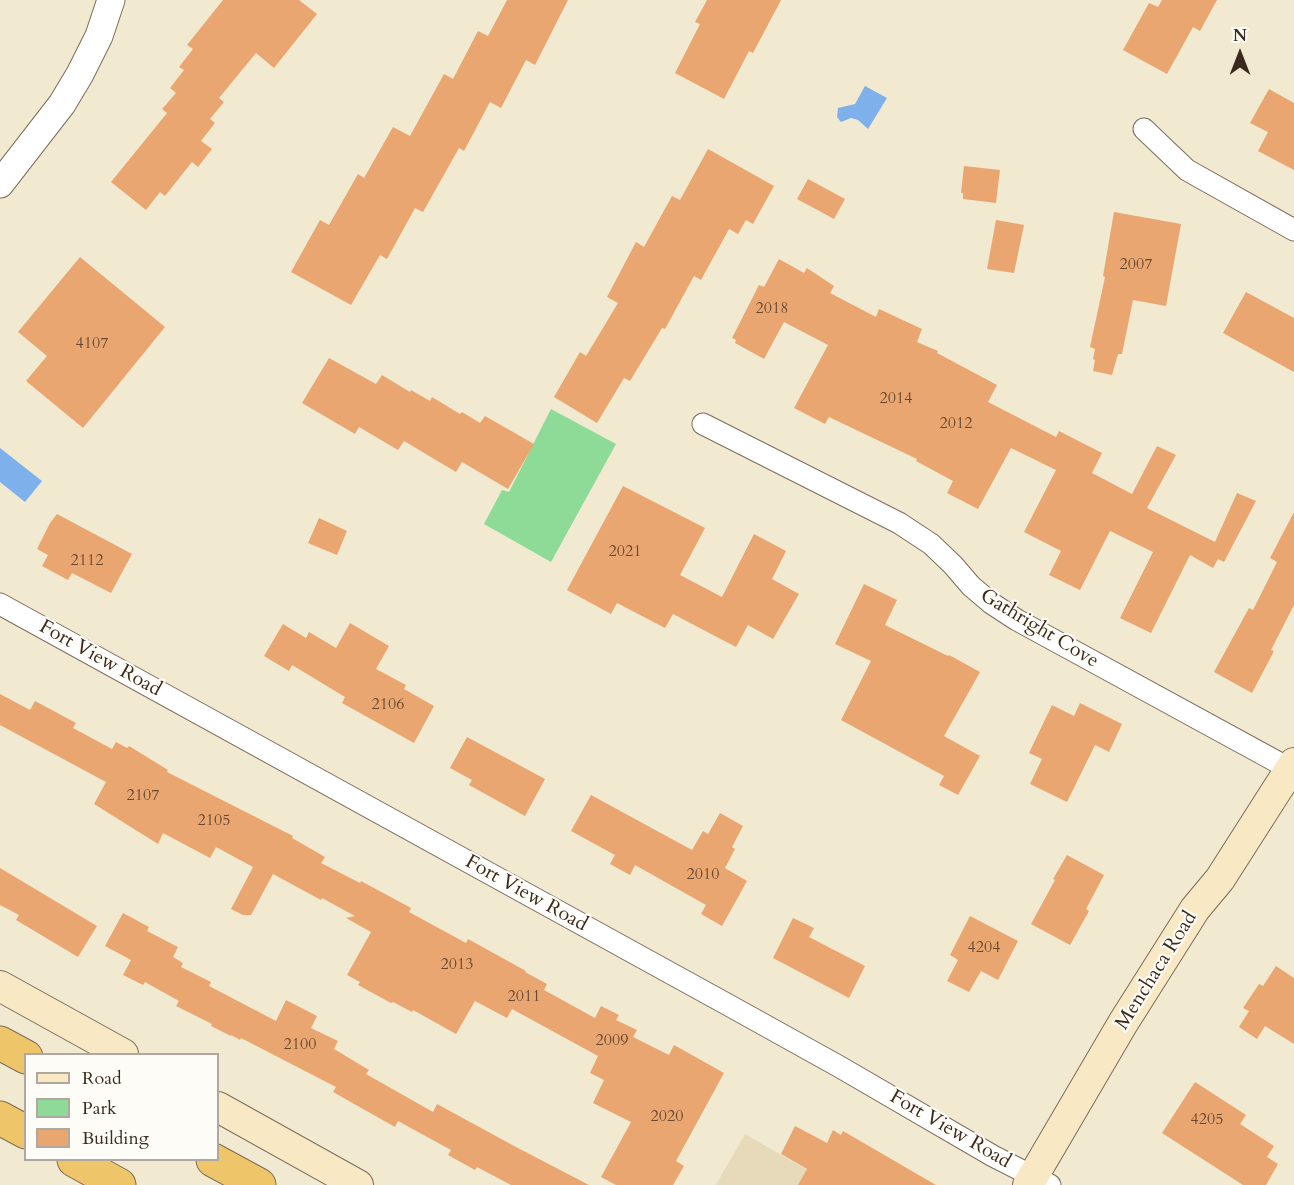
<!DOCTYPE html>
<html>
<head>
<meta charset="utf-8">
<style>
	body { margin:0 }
	#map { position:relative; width:1294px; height:1185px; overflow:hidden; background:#f1e9d0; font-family:Cardo,serif }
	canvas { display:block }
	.legend { position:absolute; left:24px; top:1053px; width:195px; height:108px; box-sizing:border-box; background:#fdfcf7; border:2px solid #afa8a0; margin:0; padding:8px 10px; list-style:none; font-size:18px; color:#3b2a1e }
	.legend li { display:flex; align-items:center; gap:12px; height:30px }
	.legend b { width:30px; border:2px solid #afa8a0 }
	.north { position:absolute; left:1210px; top:24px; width:60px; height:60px; -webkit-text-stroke:4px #fdfcf7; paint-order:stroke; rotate:0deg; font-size:16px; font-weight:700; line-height:24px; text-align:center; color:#3b2a1e }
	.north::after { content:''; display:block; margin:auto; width:21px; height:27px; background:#3b2a1e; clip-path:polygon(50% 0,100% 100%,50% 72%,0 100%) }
</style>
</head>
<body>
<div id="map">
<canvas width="1294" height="1185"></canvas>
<ul class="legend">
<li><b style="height:8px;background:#f8e8c3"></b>Road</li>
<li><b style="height:16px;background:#8eda97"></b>Park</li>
<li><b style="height:16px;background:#eaa670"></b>Building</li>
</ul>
<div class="north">N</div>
</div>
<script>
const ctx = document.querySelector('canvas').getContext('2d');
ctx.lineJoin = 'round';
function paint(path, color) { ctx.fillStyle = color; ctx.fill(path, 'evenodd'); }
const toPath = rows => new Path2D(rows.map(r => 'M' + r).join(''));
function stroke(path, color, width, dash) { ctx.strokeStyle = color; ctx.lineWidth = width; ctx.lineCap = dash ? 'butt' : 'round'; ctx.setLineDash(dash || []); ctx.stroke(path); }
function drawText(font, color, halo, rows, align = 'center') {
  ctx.font = font + ' Cardo,serif'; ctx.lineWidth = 4.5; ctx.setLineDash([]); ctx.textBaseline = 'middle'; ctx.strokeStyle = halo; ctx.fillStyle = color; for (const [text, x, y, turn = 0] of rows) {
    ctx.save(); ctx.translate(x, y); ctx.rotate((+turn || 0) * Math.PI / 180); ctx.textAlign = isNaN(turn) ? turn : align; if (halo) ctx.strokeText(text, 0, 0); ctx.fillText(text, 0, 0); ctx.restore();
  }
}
const built = toPath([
	[745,1134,833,1185,716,1185]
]);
const green = toPath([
	[551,409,616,444,551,562,484,524,502,490,509,492]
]);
const water = toPath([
	[865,86,887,98,868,129,858,120,851,118,841,122,837,117,838,108,855,104],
	[0,448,42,481,25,502,0,482]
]);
const building = toPath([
	[223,0,299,0,317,14,274,68,256,53,219,98,224,102,210,119,215,123,201,141,212,149,198,167,192,162,165,196,160,192,146,210,111,182,167,113,162,109,176,93,170,88,184,70,179,67,193,49,187,45],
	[507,0,568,0,535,65,526,60,501,108,490,102,464,151,459,148,423,212,415,208,387,259,380,255,351,305,291,272,320,220,329,225,358,174,364,178,393,127,410,136,444,74,453,79,478,31,488,36],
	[707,0,781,0,753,53,749,51,724,99,675,73,700,24,695,22],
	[1162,0,1217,0,1200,31,1193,27,1167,74,1123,50,1149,3,1158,7],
	[1269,89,1294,103,1294,170,1258,151,1268,132,1250,123],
	[708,149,774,186,753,224,746,220,738,234,729,229,701,280,694,276,665,329,662,328,630,381,624,378,597,423,554,397,580,352,586,356,618,303,607,297,636,242,644,247,672,196,680,200],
	[964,166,1000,170,996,203,963,199,963,193,961,193],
	[808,179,845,199,834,219,797,199],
	[1114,212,1181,224,1166,306,1133,300,1122,354,1118,354,1112,375,1093,371,1095,360,1093,359,1095,349,1090,347,1105,277,1103,276],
	[996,220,1024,225,1014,273,987,269],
	[80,257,165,327,83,428,26,381,47,356,18,332],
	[779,259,804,273,807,268,834,286,830,293,876,317,879,309,922,329,917,342,938,351,937,353,997,385,988,402,1056,437,1059,431,1102,453,1092,473,1132,494,1157,446,1176,455,1147,508,1215,542,1237,493,1256,501,1224,562,1218,559,1213,568,1190,555,1151,633,1120,618,1153,552,1110,531,1080,590,1049,575,1061,551,1024,532,1056,470,1011,448,978,509,947,493,953,481,916,461,917,459,829,417,825,424,794,408,828,345,784,322,764,359,735,343,736,340,732,338,759,285,764,287],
	[1246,292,1294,318,1294,372,1223,333],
	[329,358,376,384,382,375,410,392,411,390,430,401,432,397,460,414,462,412,480,423,485,416,534,444,508,489,462,462,456,472,404,441,398,450,359,427,355,434,302,403],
	[623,486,705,528,680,575,722,597,754,534,786,551,772,579,799,594,773,639,748,625,736,647,673,614,665,628,617,603,611,614,567,590],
	[1294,512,1294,605,1271,650,1274,651,1252,693,1214,672,1249,608,1253,610,1277,562,1270,558],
	[57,514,132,554,111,593,72,573,68,580,42,566,48,555,37,549,50,523],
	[319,518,347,531,337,555,308,543],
	[864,584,897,600,885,625,948,656,949,655,980,672,944,736,980,756,958,795,939,785,944,776,841,720,871,661,835,644],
	[350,623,389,646,376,669,406,685,404,689,434,706,414,743,342,703,345,697,292,665,289,671,264,656,283,624,306,638,309,632,336,648],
	[0,694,30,710,35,701,76,723,73,728,112,749,116,742,127,748,129,746,168,770,167,772,293,836,292,838,325,857,321,863,360,883,361,881,411,908,409,912,466,943,468,939,526,971,525,972,547,984,544,990,595,1018,601,1006,619,1015,616,1020,637,1030,633,1037,669,1055,674,1045,724,1073,676,1161,684,1166,673,1185,616,1185,601,1177,631,1122,593,1103,604,1080,590,1073,598,1056,512,1009,507,1018,475,1001,456,1034,413,1010,412,1012,393,1002,391,1003,358,985,360,982,347,975,371,932,346,918,355,916,322,898,321,900,273,874,251,915,243,915,231,909,253,867,216,847,210,858,163,833,158,844,94,804,106,782,0,725],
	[1080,703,1122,724,1109,752,1095,745,1067,802,1030,784,1042,759,1029,753,1052,705,1074,716],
	[467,737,545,779,525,816,469,785,472,780,450,768],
	[591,795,692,850,703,831,708,834,720,813,743,826,732,847,735,849,725,868,747,881,722,926,701,914,706,905,635,865,630,875,610,864,615,855,571,831],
	[1067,855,1104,875,1086,909,1089,911,1070,945,1031,924,1055,880,1053,879],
	[0,868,97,926,78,957,16,920,19,915,0,905],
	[123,913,149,927,147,931,178,947,173,957,183,963,181,967,211,982,209,986,276,1021,286,1000,317,1016,311,1028,338,1041,334,1049,369,1070,366,1074,433,1112,437,1104,516,1147,589,1185,511,1185,477,1167,475,1170,448,1155,451,1150,398,1121,395,1127,333,1092,336,1087,241,1038,240,1040,231,1035,231,1036,211,1026,212,1024,176,1006,179,1001,145,982,143,985,123,975,131,960,105,946],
	[970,916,1018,941,998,980,981,971,969,992,947,981,958,960,950,955],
	[793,918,814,928,809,937,865,966,849,998,773,958],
	[1276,966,1294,978,1294,1044,1265,1026,1257,1039,1239,1027,1249,1011,1243,1008,1259,984,1263,986],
	[1195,1082,1246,1115,1240,1124,1274,1146,1267,1157,1278,1164,1266,1185,1243,1185,1162,1133],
	[795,1126,827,1143,833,1130,841,1135,843,1131,936,1185,798,1185,807,1169,781,1154]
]);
const minor = toPath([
	[1144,129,1187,170,1294,230],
	[703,424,899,523,931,544,953,565,971,586,991,603,1017,620,1290,769],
	[0,604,732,1007,840,1067,993,1156,1050,1185]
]);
const tertiary = toPath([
	[0,184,62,104,80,74,99,36,111,0]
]);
const secondary = toPath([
	[0,986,123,1054],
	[218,1107,358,1185],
	[1028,1185,1123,1023,1195,909,1220,879,1294,763]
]);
const motorway = toPath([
	[0,1043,26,1057],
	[0,1118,26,1132],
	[74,1160,119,1185],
	[213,1160,259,1185]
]);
const numberNames = [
	["2007",1136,265],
	["2018",772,309],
	["4107",92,344],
	["2014",896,399],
	["2012",956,424],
	["2021",625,552],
	["2112",87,561],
	["2106",388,705],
	["2107",143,796],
	["2105",214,821],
	["2010",703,875],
	["4204",984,948],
	["2013",457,965],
	["2011",524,997],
	["2009",612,1041],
	["2100",300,1045],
	["2020",667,1117],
	["4205",1207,1120]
];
const streetNames = [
	["Gathright Cove",1039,629,31],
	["Fort View Road",100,659,29],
	["Fort View Road",526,894,29],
	["Menchaca Road",1157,971,-58],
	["Fort View Road",950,1130,30]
];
paint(built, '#e6daba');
paint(green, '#8eda97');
paint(water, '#7eb1eb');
paint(building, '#eaa670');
stroke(minor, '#7b6d5c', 23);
stroke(tertiary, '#7b6d5c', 29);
stroke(secondary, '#7b6d5c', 32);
stroke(motorway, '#7b6d5c', 35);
stroke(minor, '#fff', 21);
stroke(tertiary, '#fff', 27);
stroke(secondary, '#f8e8c3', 30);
stroke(motorway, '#eec569', 33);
drawText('16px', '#674932', null, numberNames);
drawText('20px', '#3b2a1e', '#fdfcf7', streetNames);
</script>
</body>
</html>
